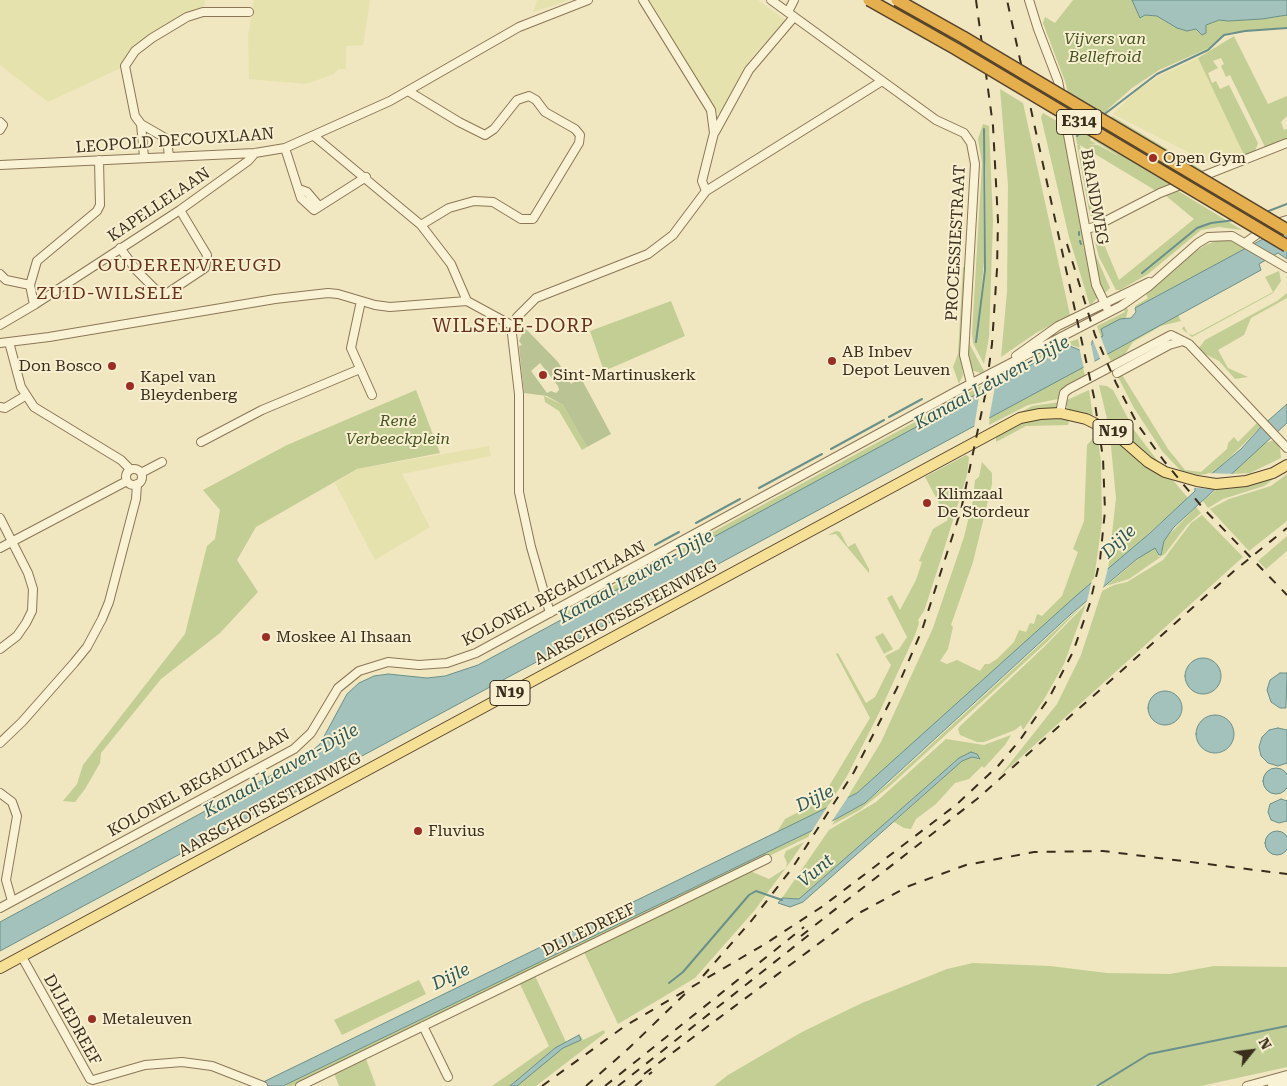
<!DOCTYPE html>
<html>
<head>
<meta charset="utf-8">
<style>
	body { margin:0 }
	#map { position:relative; width:1287px; height:1086px; overflow:hidden; background:#f0e6c0; font-family:"Roboto Serif",serif }
	canvas { display:block }
	.north { position:absolute; left:1227px; top:1026px; width:50px; height:50px; -webkit-text-stroke:4px #f7efd0; paint-order:stroke; rotate:61deg; font-size:14px; font-weight:700; line-height:20px; text-align:center; color:#392d1c }
	.north::after { content:''; display:block; margin:auto; width:18px; height:22px; background:#392d1c; clip-path:polygon(50% 0,100% 100%,50% 72%,0 100%) }
</style>
</head>
<body>
<div id="map">
<canvas width="1287" height="1086"></canvas>
<div class="north">N</div>
</div>
<script>
const ctx = document.querySelector('canvas').getContext('2d');
ctx.lineJoin = 'round';
function paint(path, color) { ctx.fillStyle = color; ctx.fill(path, 'evenodd'); }
const toPath = rows => new Path2D(rows.map(r => 'M' + r).join(''));
function stroke(path, color, width, dash) { ctx.strokeStyle = color; ctx.lineWidth = width; ctx.lineCap = dash ? 'butt' : 'round'; ctx.setLineDash(dash || []); ctx.stroke(path); }
function drawText(font, color, halo, rows, align = 'center') {
  ctx.font = font + ' "Roboto Serif",serif'; ctx.lineWidth = 4; ctx.setLineDash([]); ctx.textBaseline = 'middle'; ctx.strokeStyle = halo; ctx.fillStyle = color; for (const [text, x, y, turn = 0] of rows) {
    ctx.save(); ctx.translate(x, y); ctx.rotate((+turn || 0) * Math.PI / 180); ctx.textAlign = isNaN(turn) ? turn : align; if (halo) ctx.strokeText(text, 0, 0); ctx.fillText(text, 0, 0); ctx.restore();
  }
}
const farmland = toPath([
	[0,0,205,0,203,12,152,38,125,66,48,102,0,65],
	[254,0,370,0,363,45,346,46,346,69,338,69,334,74,306,84,249,79,248,36],
	[537,0,570,0,533,12],
	[649,0,758,0,786,20,753,56,742,72,722,112,718,114],
	[1198,58,1244,155,1213,165,1113,114,1136,91,1161,75],
	[489,446,491,456,402,474,430,527,375,560,335,483,357,469]
]);
const green = toPath([
	[1073,0,1287,0,1287,27,1228,33,1211,47,1159,70,1132,88,1108,109,1090,140,1096,144,1087,144,1098,145,1120,157,1093,140,1112,116,1207,173,1158,192,1080,145,1093,216,1090,216,1077,145,1079,144,1077,144,1066,84,1043,23,1045,17,1055,23],
	[1234,36,1268,104,1287,96,1287,116,1281,122,1284,130,1287,129,1287,139,1265,147,1230,75,1226,77,1221,66,1224,64,1221,58,1213,61,1218,68,1208,73,1212,83,1216,81,1220,89,1229,85,1258,143,1255,151,1244,155,1198,58],
	[1000,89,1023,103,1070,315,1036,333,1001,357,1007,292,1008,185],
	[1043,113,1064,125,1085,242,1083,248,1087,250,1098,297,1090,306,1069,237,1041,117],
	[983,124,989,126,993,221,989,337,984,364,973,343,972,334,982,163,978,139],
	[983,129,986,173,986,264,976,343,984,262],
	[1175,189,1242,230,1219,227,1201,230,1148,274,1120,290,1116,290,1099,257,1095,241,1101,237,1119,280,1194,219,1165,195],
	[1219,240,1233,241,1247,248,1135,308,1135,306,1148,298,1145,292,1183,261,1205,245],
	[1093,249,1110,288,1104,294,1100,286],
	[963,267,965,267,960,354,963,375,959,384,953,367,958,354],
	[1279,271,1281,281,1273,293,1192,337,1182,329,1184,326,1188,334,1193,335,1273,292,1265,277],
	[1287,293,1287,298,1251,318,1244,335,1218,350,1228,368,1248,377,1235,379,1219,361,1203,353,1199,348,1205,340,1277,301],
	[671,301,685,336,604,371,590,331],
	[1126,306,1128,310,1126,318,1101,337,1097,326,1125,312,1123,308],
	[1178,315,1181,321,1161,326,1133,342,1125,354,1111,361,1107,354],
	[968,336,970,345,984,371,981,373,971,370,967,357],
	[1078,339,1080,348,1068,344,1071,347,995,384,996,379,1058,346],
	[1083,367,1085,376,1060,390,1058,399,1028,405,989,425,990,416],
	[1121,373,1168,449,1185,470,1201,472,1227,449,1228,443,1234,437,1238,442,1257,423,1261,427,1214,473,1199,475,1180,470,1162,451,1134,408,1117,375],
	[1099,385,1107,386,1113,390,1134,430,1160,464,1108,423],
	[981,386,979,394,707,542,571,615,564,617,562,614],
	[416,390,440,453,357,469,256,527,237,560,258,592,220,633,161,679,101,753,100,763,85,789,75,802,63,801,77,784,83,765,185,634,207,546,215,539,220,510,203,490,287,445],
	[1089,390,1093,416,1068,410,1065,401],
	[544,396,563,405,587,447,582,450,559,411,545,402],
	[1060,402,1057,409,988,430,1032,406],
	[1057,417,1069,420,1068,425,1026,426,996,442,996,434,1026,420],
	[1097,434,1101,461,1102,522,1094,579,1091,583,857,793,847,798,881,742,933,628,964,537,973,500,975,480,979,477,982,462,992,473,992,484,973,562,951,625,953,627,948,649,940,661,947,664,957,660,980,671,985,664,989,664,997,659,1014,642,1019,630,1026,632,1030,623,1034,624,1037,614,1042,616,1062,596,1078,552,1073,549,1084,521,1087,445],
	[1110,436,1171,478,1188,498,1108,570,1116,498],
	[1274,440,1280,448,1281,458,1250,473,1231,474,1265,443],
	[966,455,969,457,967,475,940,562,924,611,918,620,919,623,915,635,880,711,847,776,827,808,777,832,785,819,820,801,870,718,836,654,838,653,866,703,875,697,891,665,885,656,899,649,907,637,887,598,892,595,900,610,916,580,922,562,919,561,933,529,948,520,925,477],
	[1282,473,1264,486,1223,499,1208,508,1203,501,1217,489,1256,483],
	[1287,474,1287,521,1249,551,1210,509,1229,499,1271,486],
	[1196,507,1201,513,1187,525,1165,554,1129,579,1106,586,1150,549,1156,548,1159,557,1161,556,1164,540],
	[1202,515,1243,557,1000,776,1057,704,1081,655,1102,591,1114,585,1127,582,1163,560,1191,523],
	[836,531,840,532,848,547,855,543,869,569,869,573,836,534,828,535],
	[1287,536,1287,551,1266,569,1258,561],
	[1086,602,1047,642,891,785,860,810,832,825,836,819,865,803,889,783],
	[1086,604,1064,664,1043,701,1023,730,1021,725,1015,730,984,742,977,742,960,735,958,729,960,726,1044,647],
	[883,633,893,649,884,654,875,637],
	[1011,735,1005,745,984,768,982,766,969,779,955,783,936,804,916,819,911,829,904,828,894,822,962,761,972,757,979,760,977,754,959,758,799,899,782,898,829,830,876,802,946,739,984,745],
	[812,830,808,837,767,857,293,1086,283,1086],
	[804,842,788,865,754,911,695,978,618,1024,583,950,748,870,769,879,786,868,787,863,784,856,786,851],
	[973,963,1050,966,1107,973,1170,974,1214,966,1287,967,1287,1067,1201,1086,1101,1086,1098,1084,1094,1086,714,1086,728,1075,802,1032,862,1003,947,969],
	[535,976,567,1044,581,1036,583,1040,604,1030,605,1033,536,1086,492,1086,549,1046,520,984],
	[419,980,426,994,342,1035,334,1020],
	[366,1059,376,1086,339,1086,334,1073]
]);
const cemetery = toPath([
	[525,328,558,362,571,384,580,378,582,380,611,434,587,447,563,405,547,396,524,393,519,346,522,345,519,341],
	[540,363,558,386,559,390,556,393,551,391,547,393,531,371]
]);
const water = toPath([
	[1132,0,1287,0,1287,15,1262,19,1228,21,1219,20,1206,25,1206,33,1202,35,1196,29,1187,31,1177,28,1157,16,1145,15,1140,18,1132,0],
	[1287,226,1287,259,1278,253,1259,264,1261,270,1095,361,0,951,0,922,305,757,320,744,347,694,359,683,374,676,388,674,427,678,445,676,478,665,1067,345,1080,350,1092,344,1092,341,1103,336,1101,329,1120,319,1131,318,1136,312,1135,308,1287,226],
	[1287,404,1287,423,1174,527,1164,541,1161,555,1159,555,1155,548,1137,559,1071,614,865,803,836,819,283,1086,255,1086,857,793,1077,595,1150,533,1195,491,1195,488,1241,449,1261,427,1287,404],
	'1185 676a18 18 0 1 1 36 0a18 18 0 1 1-36 0Z',
	[1280,673,1287,673,1286,708,1280,708,1271,702,1267,690,1270,680,1280,673],
	'1148 708a17 17 0 1 1 34 0a17 17 0 1 1-34 0Z',
	'1196 734a19 19 0 1 1 38 0a19 19 0 1 1-38 0Z',
	[1278,728,1287,730,1287,763,1278,766,1268,763,1261,756,1259,747,1262,737,1269,730,1278,728],
	[971,752,977,754,980,759,972,757,962,761,803,902,790,907,778,903,782,898,799,899,959,758,971,752],
	'1263 781a13 13 0 1 1 26 0a13 13 0 1 1-26 0Z',
	[1281,799,1287,801,1287,821,1279,823,1271,820,1268,812,1270,804,1281,799],
	'1265 843a12 12 0 1 1 24 0a12 12 0 1 1-24 0Z',
	[579,1035,581,1040,563,1048,517,1086,510,1086,555,1048,579,1035]
]);
const pier = toPath([
	[1100,335,1108,356,1101,361,1092,338],
	[1090,339,1095,364,1084,369,1079,347,1090,342],
	[996,381,989,419,974,428,980,391],
	[1208,473,1235,474,1220,489,1195,488,1196,484],
	[1108,568,1102,592,1086,605,1092,580],
	[850,794,830,824,810,834,829,804]
]);
const stream = toPath([
	[1102,116,1157,74,1208,50,1224,35,1245,31,1287,28],
	[1077,136,1084,129],
	[1266,212,1287,204],
	[1079,232,1079,235],
	[1080,241,1081,244],
	[1142,273,1197,228,1211,223,1235,220],
	[976,342,985,270,984,129],
	[889,417,922,399],
	[831,449,884,420],
	[759,488,822,454],
	[696,523,740,499],
	[655,545,679,532],
	[669,983,683,972,749,895,756,891,782,900],
	[1097,1086,1149,1054,1287,1026]
]);
const minor = toPath([
	[643,0,711,110,714,133,702,181,706,191],
	[771,0,936,120,964,133,971,143,975,164,964,355,971,383],
	[1029,0,1038,29,1058,81,1096,285,1109,312],
	[788,12,794,0],
	[408,91,459,122,485,135,494,129,517,100,529,96,536,100,545,112,575,129,580,135,579,143,533,219,521,219,493,202,474,201,449,208,421,225],
	[0,122,3,125,0,130],
	[141,124,167,139,169,157],
	[715,132,749,70,794,17],
	[314,136,421,225,451,264,467,301],
	[285,148,301,198,314,210,366,177],
	[144,157,141,124,135,116,125,66,135,51,152,38,187,17,203,12,249,12],
	[0,165,255,153,285,148,390,101,519,27,588,0],
	[299,189,307,192,319,206],
	[1086,229,1094,227,1160,193,1287,143],
	[1245,243,1270,225,1287,220],
	[120,248,137,271,158,292,166,294,205,268,207,255,180,210],
	[0,274,6,280,30,285],
	[361,301,351,348,372,395],
	[34,305,30,285,37,261,97,211,100,205,99,160],
	[0,325,34,305,180,210,248,161,255,153],
	[9,342,21,387,34,407,121,460,130,469],
	[0,343,49,337,275,299,328,293,338,294,375,305,390,307,467,301,513,326],
	[1016,356,1058,326,1149,282],
	[1117,373,1169,345,1183,341],
	[0,407,5,408,25,396],
	[1060,413,1064,393,1069,389,1171,335,1189,344,1287,448],
	[201,442,262,410,360,369],
	'126 477a8 8 0 1 1 16 0a8 8 0 1 1-16 0Z',
	[141,473,162,462],
	[0,518,28,573,33,589,32,611,26,623,17,636,0,649],
	[0,548,127,481],
	[550,613,531,547,519,492,519,394,512,334,517,317,536,298,648,254,673,235,706,191,882,81],
	[0,743,22,722,74,663,87,647,102,619,109,602,136,499,137,484],
	[0,793,12,802,17,816,6,880,12,901],
	[0,908,294,749,311,733,338,688,359,671,388,662,419,665,447,663,476,653,955,392,1121,306,1148,287,1198,243,1208,237,1232,236,1287,268],
	[22,957,90,1079,93,1080,145,1065,182,1062,212,1066,263,1086],
	[423,1026,448,1077],
	[300,1086,767,859],
	[1247,1086,1287,1075],
	[1272,1086,1287,1082]
]);
const major = toPath([
	[0,968,1020,418,1040,414,1060,413,1086,419,1116,434,1148,462,1165,472,1197,481,1216,484,1246,481,1273,473,1287,465]
]);
const rail = toPath([
	[1067,244,1095,335,1116,383,1138,425,1164,461,1203,508,1287,595],
	[801,936,977,799,1234,571,1287,528],
	[703,976,752,920,793,867,854,772,897,688,922,630,961,510,985,396,992,344,997,269,998,221,993,126,976,0],
	[644,1074,861,912,909,886,966,865,1034,852,1103,851,1287,874],
	[542,1086,625,1026,765,944,823,906,956,805,998,766,1020,740,1049,698,1073,652,1090,603,1100,560,1105,511,1103,458,1094,397,1007,0],
	[586,1086,629,1048,687,992],
	[605,1086,804,927],
	[618,1086,810,934],
	[635,1086,652,1072]
]);
const highwayBridge = toPath([
	[869,0,956,49,1287,246],
	[897,0,963,37,1287,230]
]);
const markers = [
	[1153,158,5,"#9b2e24"],
	[832,361,5,"#9b2e24"],
	[112,366,5,"#9b2e24"],
	[543,375,5,"#9b2e24"],
	[130,386,5,"#9b2e24"],
	[927,503,5,"#9b2e24"],
	[266,637,5,"#9b2e24"],
	[418,831,5,"#9b2e24"],
	[92,1019,5,"#9b2e24"]
];
const shields = [
	[1079,122,45],
	[1113,432,40],
	[510,693,40]
];
const shieldNames = [
	["E314",1079,122],
	["N19",1113,432],
	["N19",510,693]
];
const parkNames = [
	["Vijvers van",1105,39],
	["Bellefroid",1105,57],
	["René",398,421],
	["Verbeeckplein",398,439]
];
const streetNames = [
	["LEOPOLD DECOUXLAAN",175,141,-4],
	["BRANDWEG",1094,197,80],
	["KAPELLELAAN",159,205,-34],
	["PROCESSIESTRAAT",956,243,-87],
	["KOLONEL BEGAULTLAAN",554,594,-28],
	["AARSCHOTSESTEENWEG",626,613,-28],
	["KOLONEL BEGAULTLAAN",199,783,-29],
	["AARSCHOTSESTEENWEG",270,805,-28],
	["DIJLEDREEF",589,930,-26],
	["DIJLEDREEF",72,1020,61]
];
const poiNames = [
	["Open Gym",1163,158],
	["AB Inbev",842,352],
	["Depot Leuven",842,370],
	["Don Bosco",102,366,"right"],
	["Sint-Martinuskerk",553,375],
	["Kapel van",140,377],
	["Bleydenberg",140,395],
	["Klimzaal",937,494],
	["De Stordeur",937,512],
	["Moskee Al Ihsaan",276,637],
	["Fluvius",428,831],
	["Metaleuven",102,1019]
];
const neighbourhoodNames = [
	["OUDERENVREUGD",190,266],
	["ZUID-WILSELE",110,294]
];
const waterNames = [
	["Kanaal Leuven-Dijle",992,383,-29],
	["Dijle",1119,542,-43],
	["Kanaal Leuven-Dijle",636,577,-29],
	["Kanaal Leuven-Dijle",281,771,-29],
	["Dijle",815,799,-26],
	["Vunt",816,871,-40],
	["Dijle",451,977,-26]
];
const quarterNames = [
	["WILSELE-DORP",513,326]
];
paint(farmland, '#e6e2ad');
paint(green, '#c2ce94');
paint(cemetery, '#b9c393');
paint(water, '#a3c2bb');
stroke(water, '#6a908a', 1);
paint(pier, '#f0e6c0');
stroke(stream, '#6a908a', 2);
stroke(minor, '#8a7757', 10);
stroke(major, '#57442c', 12);
stroke(minor, '#faf2d4', 8);
stroke(major, '#f5e096', 10);
stroke(rail, '#392d1c', 2, [9, 9]);
stroke(highwayBridge, '#57442c', 14, []);
stroke(highwayBridge, '#e4af4c', 11);
for (const [x, y, r, color] of markers) { const dot = new Path2D(); dot.arc(x, y, r, 0, 2 * Math.PI); ctx.fillStyle = color; ctx.fill(dot); stroke(dot, '#f7efd0', 2); }
for (const [x, y, w] of shields) { const box = new Path2D(); box.roundRect(x - w / 2, y - 12.5, w, 25, 4); ctx.fillStyle = '#f7efd0'; ctx.fill(box); stroke(box, '#392d1c', 1); }
drawText('bold 15px', '#392d1c', null, shieldNames);
drawText('italic 16px', '#445622', '#f7efd0', parkNames);
drawText('16px', '#392d1c', '#f7efd0', streetNames);
drawText('16px', '#392d1c', '#f7efd0', poiNames, 'left');
ctx.letterSpacing = '1px';
drawText('18px', '#67311a', '#f7efd0', neighbourhoodNames);
ctx.letterSpacing = '0px';
drawText('italic 18px', '#2b5859', '#f7efd0', waterNames);
ctx.letterSpacing = '1px';
drawText('19px', '#67311a', '#f7efd0', quarterNames);
ctx.letterSpacing = '0px';
</script>
</body>
</html>
